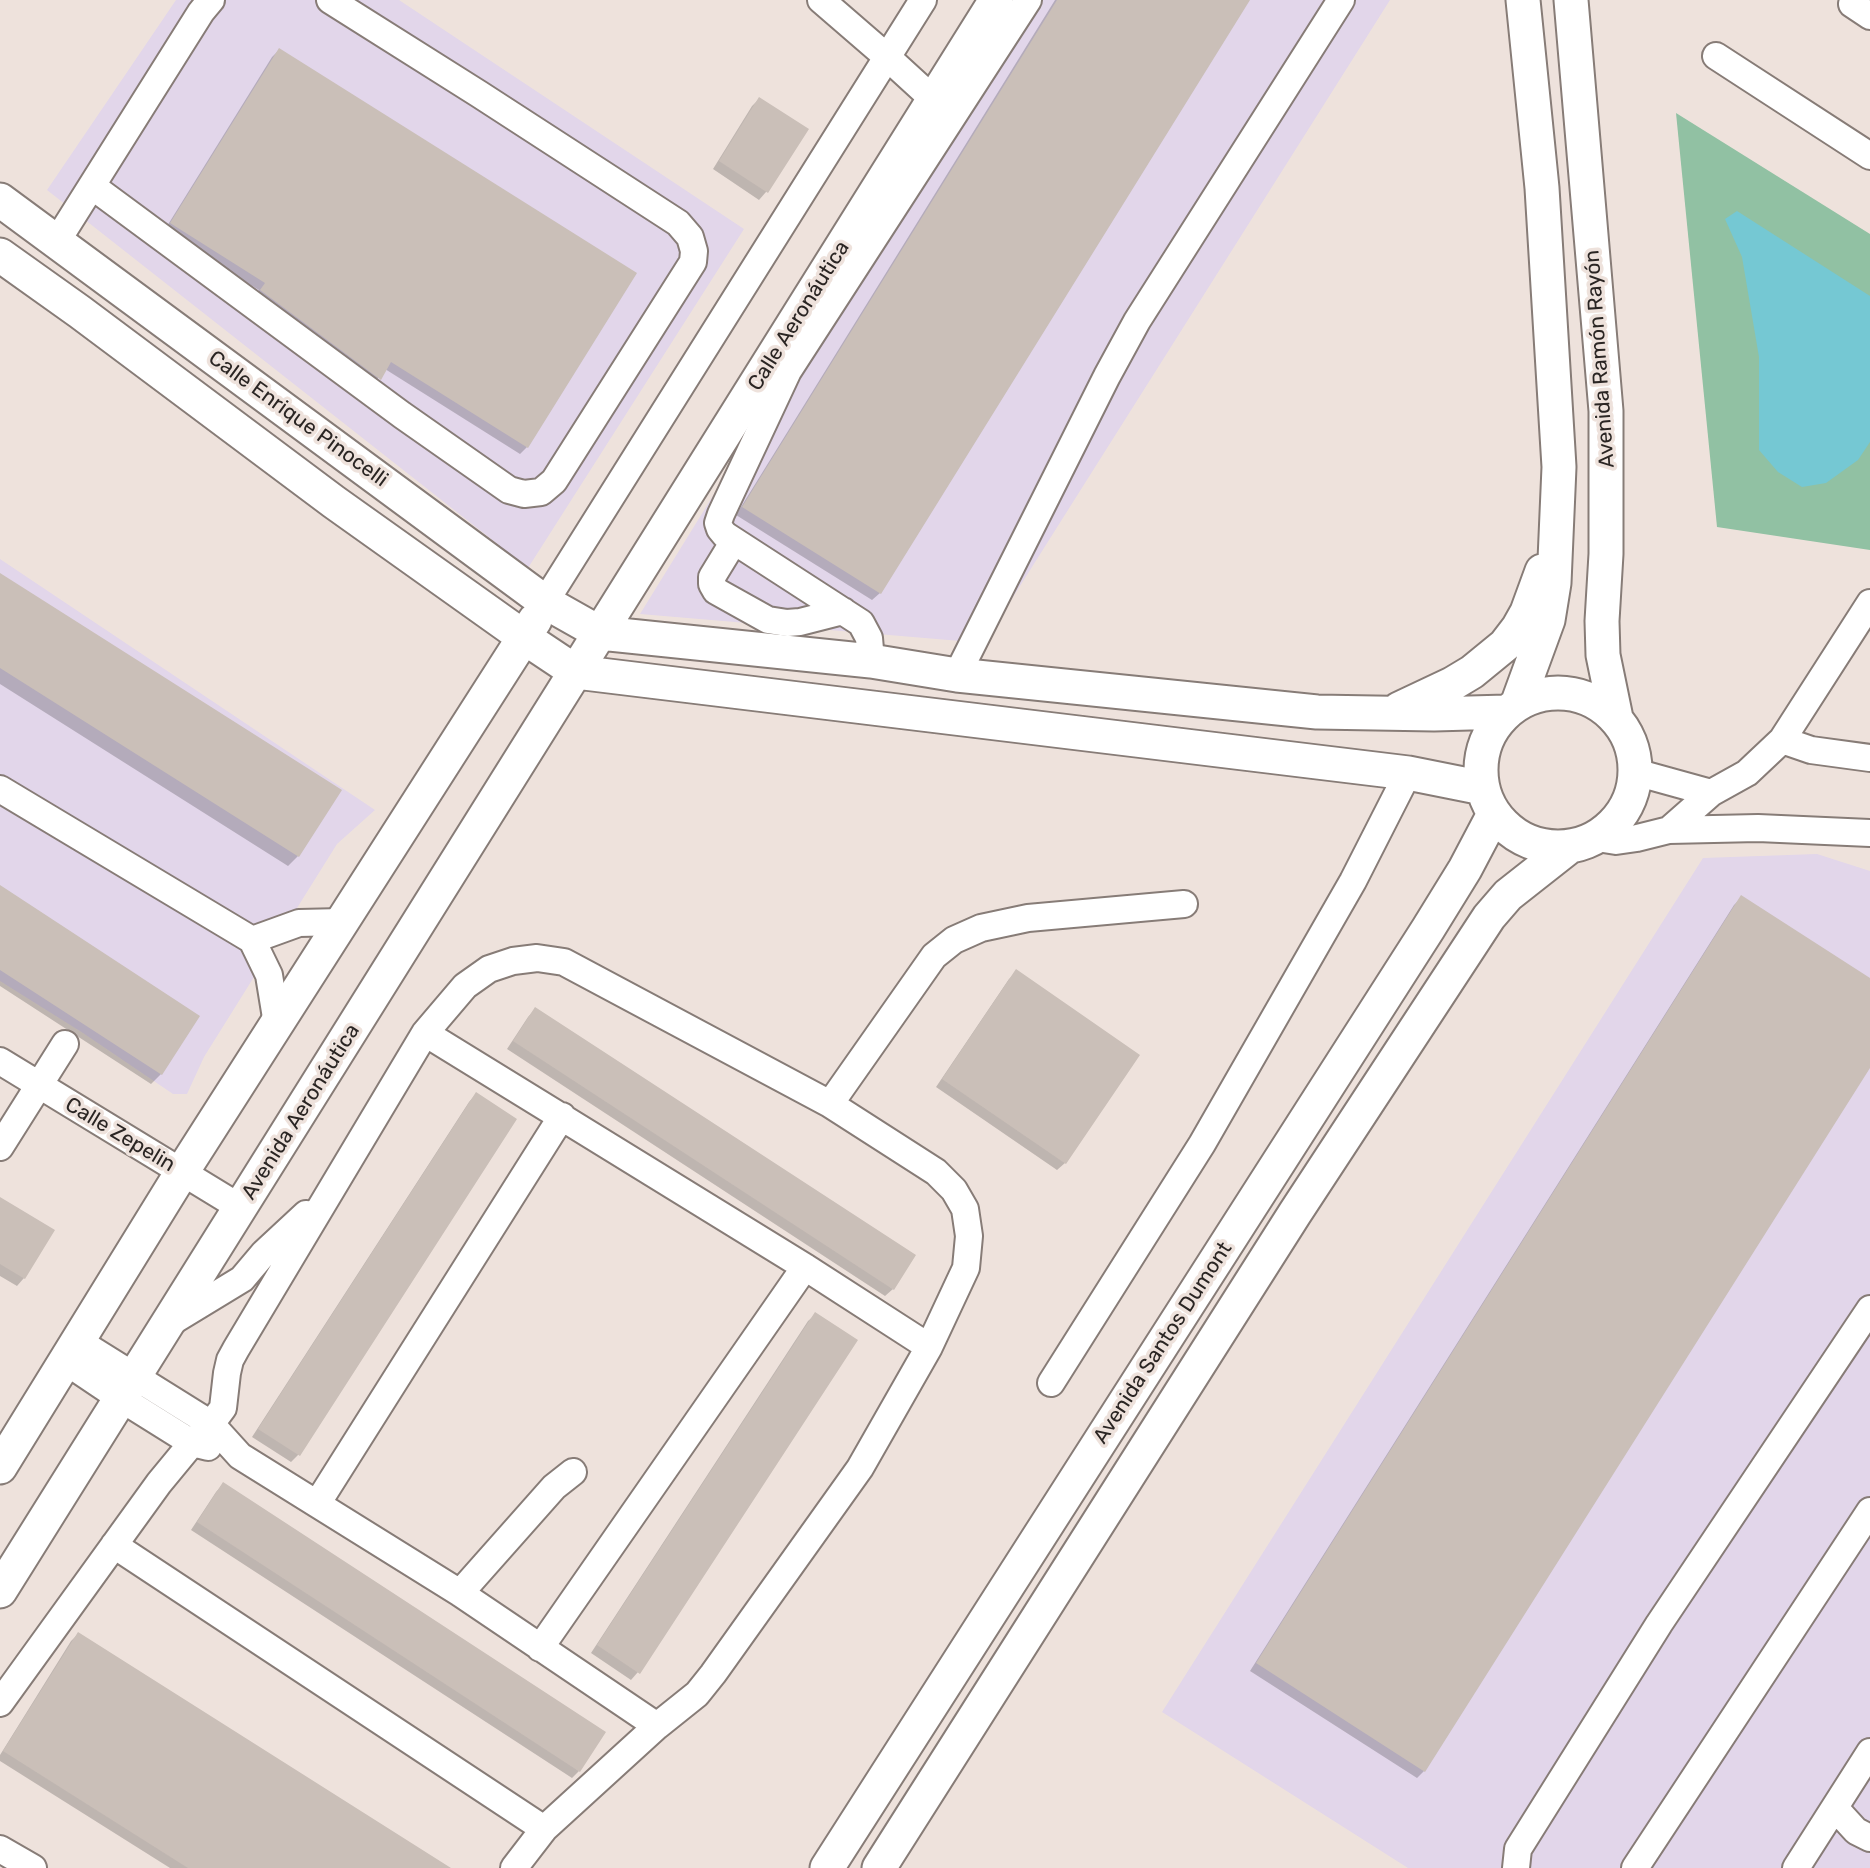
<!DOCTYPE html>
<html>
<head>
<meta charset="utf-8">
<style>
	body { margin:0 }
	canvas { display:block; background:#eee2dc }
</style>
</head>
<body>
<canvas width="1870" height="1868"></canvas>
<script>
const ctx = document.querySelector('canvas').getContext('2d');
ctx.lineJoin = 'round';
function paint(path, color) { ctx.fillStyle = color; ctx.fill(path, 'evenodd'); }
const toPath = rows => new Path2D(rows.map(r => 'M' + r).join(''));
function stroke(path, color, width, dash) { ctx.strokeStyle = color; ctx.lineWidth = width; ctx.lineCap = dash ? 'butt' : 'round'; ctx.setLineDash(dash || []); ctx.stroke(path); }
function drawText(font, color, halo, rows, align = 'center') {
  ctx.font = font + ' Rubik,sans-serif'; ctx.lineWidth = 7; ctx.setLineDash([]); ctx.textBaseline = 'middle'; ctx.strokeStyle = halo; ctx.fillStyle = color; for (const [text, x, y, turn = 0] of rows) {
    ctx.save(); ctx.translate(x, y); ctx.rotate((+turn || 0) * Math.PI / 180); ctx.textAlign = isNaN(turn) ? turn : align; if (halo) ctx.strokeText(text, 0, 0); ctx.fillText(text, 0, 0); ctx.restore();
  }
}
const industrial = toPath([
	[176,0,399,0,744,229,528,568,47,190],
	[1019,0,1390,0,984,643,640,614],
	[0,559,375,810,337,844,204,1057,187,1094,173,1094,83,1033,0,981],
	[1817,854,1870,871,1870,1868,1408,1868,1162,1712,1703,858]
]);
const green = toPath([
	[1676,113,1870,234,1870,550,1717,527]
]);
const water = toPath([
	[1737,211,1870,296,1870,442,1858,460,1826,483,1802,487,1778,472,1759,450,1759,357,1742,257,1725,219]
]);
const shadow = toPath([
	[1055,0,1248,0,880,593,872,600,736,515],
	[279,50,527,447,520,454,385,369,372,386,254,298,259,290,164,231,272,57],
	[759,99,806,129,766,192,759,200,713,169,752,106],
	[0,575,339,790,298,856,288,866,0,684],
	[0,887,198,1017,161,1074,151,1084,0,986],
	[1741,898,1870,980,1870,1064,1424,1771,1417,1778,1250,1671,1734,905],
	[1017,972,1138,1055,1065,1163,1057,1170,936,1087,1009,979],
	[535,1009,893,1289,885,1296,507,1049,528,1017],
	[476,1094,515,1120,298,1455,291,1462,252,1437,469,1102],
	[0,1199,52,1231,24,1278,17,1286,0,1276],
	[816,1314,638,1672,631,1680,591,1653,808,1321],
	[223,1484,579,1771,572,1778,191,1530,216,1492],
	[78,1634,448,1868,170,1868,0,1761,0,1755,71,1641]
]);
const building = toPath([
	[1057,0,1250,0,881,594,742,507],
	[279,48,637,273,528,448,391,362,381,380,260,290,265,283,170,223],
	[759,97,809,129,768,193,719,161],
	[0,573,342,790,299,857,0,668],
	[0,885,200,1016,162,1075,0,970],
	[1741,895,1870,978,1870,1068,1425,1772,1256,1663],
	[1016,969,1140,1055,1066,1164,942,1079],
	[535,1007,916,1255,894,1290,513,1041],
	[476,1092,517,1119,300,1456,258,1429],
	[0,1197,55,1230,25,1279,0,1264],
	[815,1312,858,1340,640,1674,597,1645],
	[223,1482,606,1732,580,1772,197,1522],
	[78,1632,451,1868,188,1868,3,1751]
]);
const minor = toPath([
	[821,0,887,57,934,100],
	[1852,4,1870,16],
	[1716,56,1870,156],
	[92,186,402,415,509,490,524,494,541,492,554,481,693,262,694,251,690,237,678,223,479,94,330,0],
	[57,241,201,12,211,0],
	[734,541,712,577,712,584,716,591,768,620,787,623,800,622,843,611],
	[545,602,923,0],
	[871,661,869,638,861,623,725,535,720,529,718,523,721,514,788,371,1028,0],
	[957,675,1107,376,1137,321,1341,0],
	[1782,740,1811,750,1870,758],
	[1635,772,1711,793],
	[0,789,252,940,269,975,277,1024],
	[1669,830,1758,828,1870,833],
	[1597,838,1616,841,1637,838,1669,830,1711,793,1747,773,1782,740,1870,603],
	[252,940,299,923,342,922],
	[425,1033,805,1267,929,1347],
	[0,1061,241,1208],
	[830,1104,934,956,954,940,981,928,1028,918,1184,904],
	[0,1147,65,1044],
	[168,1324,242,1279,264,1253,306,1214],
	[78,1341,211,1424,240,1456,460,1593,657,1726,544,1829,514,1868],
	[65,1361,120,1398,192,1443,208,1447],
	[1051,1383,1202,1144,1353,881,1408,773],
	[317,1504,562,1116],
	[114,1545,544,1829],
	[460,1593,554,1487,573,1472],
	[540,1648,805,1267],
	[0,1703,159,1483,192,1443,211,1424,223,1408,227,1373,230,1360,236,1349,425,1033,465,986,489,969,513,961,537,958,564,962,830,1104,936,1172,954,1190,965,1209,969,1236,966,1268,929,1347,860,1468,713,1674,697,1694,657,1726],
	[1835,1808,1856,1831,1870,1838],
	[0,1849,33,1868],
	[1516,1868,1518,1849,1659,1624,1870,1309],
	[1635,1868,1870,1511],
	[1796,1868,1870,1752]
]);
const major = toPath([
	[1571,0,1606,411,1606,554,1602,621,1603,655,1616,718],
	[0,200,545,602,600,633,871,661,957,675,1317,712,1434,714,1506,712],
	[0,255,80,312,334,502,525,638,576,672,1408,773,1483,788],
	'1481 770a77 77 0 1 1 154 0a77 77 0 1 1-154 0Z',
	[1518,702,1548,620,1554,583,1559,467,1542,188,1523,0],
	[1399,709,1452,684,1472,672,1505,645,1518,628,1527,612,1542,571],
	[0,1467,182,1172,535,620],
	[0,1591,996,0],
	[827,1868,1428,929,1465,869,1494,814],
	[879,1868,1295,1213,1489,917,1508,895,1569,847]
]);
const streetNames = [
	["Calle Aeronáutica",799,316,-58],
	["Avenida Ramón Rayón",1600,359,-94],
	["Calle Enrique Pinocelli",298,419,36],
	["Avenida Aeronáutica",301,1112,-58],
	["Calle Zepelin",120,1135,31],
	["Avenida Santos Dumont",1163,1343,-57]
];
paint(industrial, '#e2d6ea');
paint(green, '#91c1a3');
paint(water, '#75c8d3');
paint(shadow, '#0003');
paint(building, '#cabfb8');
stroke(minor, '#877c77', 30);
stroke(major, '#877c77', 37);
stroke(minor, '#fff', 26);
stroke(major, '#fff', 33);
drawText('21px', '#2a2523', '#eee2dc', streetNames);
</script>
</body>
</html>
